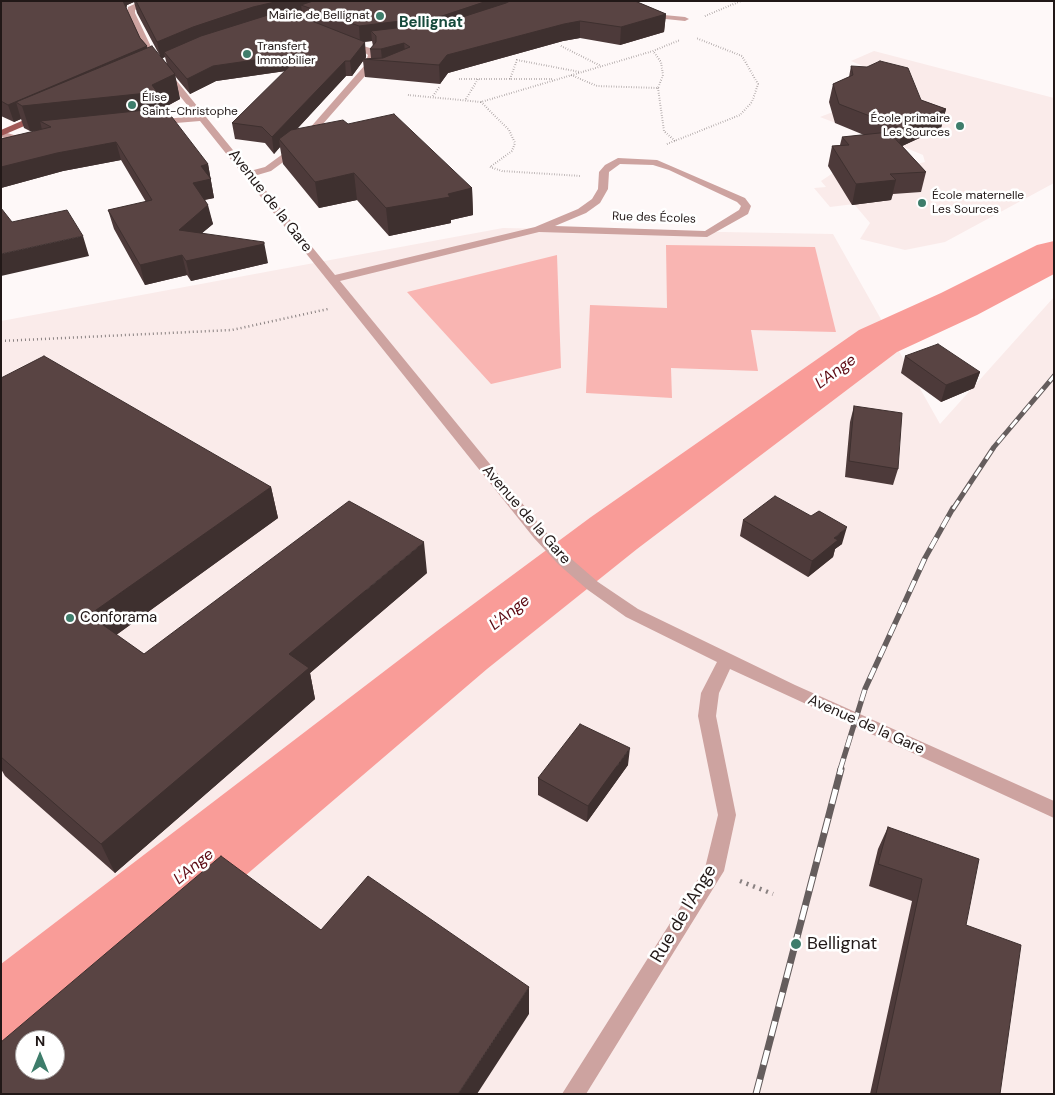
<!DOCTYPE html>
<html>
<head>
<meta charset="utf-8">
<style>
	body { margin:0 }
	#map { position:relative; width:1055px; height:1095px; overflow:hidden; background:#fef8f8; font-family:"DM Sans",sans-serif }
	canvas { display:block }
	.frame { position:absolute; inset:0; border:2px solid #211817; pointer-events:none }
	.north { position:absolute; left:15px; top:1030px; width:50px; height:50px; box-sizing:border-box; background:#fff; border:1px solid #a6a3a2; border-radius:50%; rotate:0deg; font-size:14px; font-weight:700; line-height:20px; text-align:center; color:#211817 }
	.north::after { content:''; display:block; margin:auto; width:18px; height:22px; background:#3e7d6b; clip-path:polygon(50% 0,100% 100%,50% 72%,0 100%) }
</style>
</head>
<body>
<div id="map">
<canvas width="1055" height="1095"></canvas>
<div class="frame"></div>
<div class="north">N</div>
</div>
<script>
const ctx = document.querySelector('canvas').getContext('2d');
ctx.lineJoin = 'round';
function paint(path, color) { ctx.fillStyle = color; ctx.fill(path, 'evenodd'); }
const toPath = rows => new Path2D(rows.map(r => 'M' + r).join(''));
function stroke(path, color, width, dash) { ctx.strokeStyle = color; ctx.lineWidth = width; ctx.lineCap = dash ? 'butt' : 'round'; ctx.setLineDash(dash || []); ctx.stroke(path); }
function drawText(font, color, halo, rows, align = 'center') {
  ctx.font = font + ' "DM Sans",sans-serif'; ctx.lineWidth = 5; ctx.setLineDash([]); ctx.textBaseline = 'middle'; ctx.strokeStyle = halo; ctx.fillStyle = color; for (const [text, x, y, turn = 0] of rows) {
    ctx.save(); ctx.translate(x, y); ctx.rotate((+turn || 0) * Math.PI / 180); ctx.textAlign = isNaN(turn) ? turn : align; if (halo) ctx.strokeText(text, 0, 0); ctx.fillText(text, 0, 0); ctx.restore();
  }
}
const built = toPath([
	[874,51,1054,98,1054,183,945,242,905,250,860,239,870,223,854,204,830,207,814,188,826,187,821,181,833,173,828,166,844,164,899,168,925,162,923,155,882,138,856,118,841,125,820,117,838,110,830,106,829,102,884,75,851,61],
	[503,228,833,234,940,424,1054,297,1054,1094,1,1094,1,321],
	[25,1040,55,1040,55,1070,25,1070]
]);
const green = toPath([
	[666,245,815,247,836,332,751,330,758,371,671,368,672,398,586,393,590,305,667,308],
	[557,255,561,368,491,384,407,292]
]);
const river = toPath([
	[1054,241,1054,274,977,315,897,352,637,549,487,669,53,1040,25,1040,25,1060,1,1070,1,964,437,631,591,517,859,330,941,293,1037,245,1054,241]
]);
const pathFar2 = toPath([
	[705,16,741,1],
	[561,46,601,66],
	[571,75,597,86,658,88,663,75,661,62,653,51],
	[459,79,552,79],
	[510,79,517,60,580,72],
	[658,88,664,131,675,141],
	[408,95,481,102,653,51,680,40],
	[433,96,440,86],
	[466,99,478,79],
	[481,102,509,130,515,143,512,151,490,167],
	[667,144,740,115,752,102,758,84,742,56,696,38],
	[490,167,502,171,581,176]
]);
const pathFar1 = toPath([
	[1,341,232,330,328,309]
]);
const path = toPath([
	[740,881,773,894]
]);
const minor = toPath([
	[141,1,151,1,135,10,135,13,154,53,250,171,265,167,295,145,365,65,368,55,364,52,343,44,343,40,370,48,375,53,372,68,301,149,271,171,254,176,335,275,535,227,578,209,592,199,598,189,599,172,605,165,618,158,657,160,745,198,751,206,748,214,707,237,539,232,340,281,544,530,568,556,598,582,638,609,795,685,1054,801,1054,818,730,669,719,693,716,716,736,815,724,871,586,1094,562,1094,705,868,718,815,698,716,701,693,717,662,626,617,588,590,558,564,534,538,200,121,152,125,150,123,155,120,196,116,146,54,127,13,128,7,141,1],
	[620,164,653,165,669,170,737,202,741,206,739,210,705,231,555,226,586,213,600,203,608,189,609,172,620,164],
	[643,13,685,17,689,19,685,21,646,17,643,17,643,13],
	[1,131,14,135,30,133,35,136,13,141,1,137,1,131]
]);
const major = toPath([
	[40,113,45,116,43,118,1,136,1,130,40,113]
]);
const railFar2 = toPath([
	[953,509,994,447,1054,376]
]);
const railFar1 = toPath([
	[840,770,865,689,925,558,953,508]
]);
const rail = toPath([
	[756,1094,841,769]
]);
const wall = toPath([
	[1,1,635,1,666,14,664,32,620,45,580,38,563,41,448,73,440,84,365,77,363,61,352,76,346,76,297,129,348,124,472,188,473,215,451,220,451,223,389,236,357,200,319,208,283,164,280,147,274,154,265,143,235,139,232,123,286,71,216,81,190,94,175,76,180,99,162,109,208,164,214,198,205,200,213,224,202,233,268,263,191,281,187,275,145,285,114,229,108,210,146,202,121,160,63,171,1,188,1,139,37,131,30,131,24,128,21,119,14,122,1,116],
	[134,2,137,13,160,56,147,48,147,46,140,38,126,8,127,5],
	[302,12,302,18,294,14,301,13],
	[372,41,373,46,370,49,371,58,365,59,366,57,364,42],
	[165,57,167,65,162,58],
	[851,66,921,100,946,109,941,128,902,146,926,172,921,192,893,194,891,200,852,205,828,166,832,146,840,145,842,137,864,135,835,123,829,102,833,84,849,77],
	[905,356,980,372,974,388,941,402,901,373],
	[1,378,271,487,278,518,116,635,144,654,427,573,310,673,315,699,115,873,5,776,1,769],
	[854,406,898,469,893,485,845,477,850,422],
	[743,520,842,544,835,549,833,557,808,577,740,536],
	[628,765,587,822,538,795,538,778],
	[888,827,966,925,1000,1094,870,1094,912,901,869,886,878,849]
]);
const shadedWall = toPath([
	[122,1,134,1,134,2,127,5,125,14],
	[279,1,349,1,301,5,302,12,255,23,164,52,165,57,161,59,157,42,193,27,253,7],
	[487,1,517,1,499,13,376,36,371,31,372,41,360,42,359,26],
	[666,14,664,32,620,45,621,27],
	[580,21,580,38,563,41,448,73,440,84,439,65,447,55,564,24],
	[365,42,366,57,365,59,363,59,363,61,352,76,350,61],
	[404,43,406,61,382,60,381,49],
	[147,46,151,63,152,85,175,74,180,99,161,109,51,127,40,121,42,130,30,131,22,106,16,102,21,119,14,122,8,105],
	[303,53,306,68,216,81,190,94,187,79,213,66],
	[345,61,346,76,283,144,279,139,280,147,274,154,272,137],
	[946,109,941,128,898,148,903,129],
	[116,142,121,160,63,171,1,188,1,167,57,153],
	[208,164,214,198,197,201,193,183,201,166],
	[354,173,357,200,319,208,315,182],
	[896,180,891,200,852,205,856,184],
	[472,188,473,215,451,220,451,223,389,236,386,208],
	[208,205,213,224,183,249,179,230],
	[83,236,89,256,1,276,1,254],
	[264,242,268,263,191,281,186,261],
	[182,255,187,275,145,285,140,265],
	[980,372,974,388,941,402,946,385],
	[271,487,278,518,101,646,89,615],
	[847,527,842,544,835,549,833,557,808,577,812,561,834,538],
	[424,542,427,573,310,673,315,699,115,873,101,844,289,654],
	[630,748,628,765,587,822,588,806],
	[529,987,529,1014,477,1094,458,1094]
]);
const building = toPath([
	[1,1,123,1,140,38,147,46,8,105,1,101,1,1],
	[136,1,279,1,253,7,193,27,157,42,136,1],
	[313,1,487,1,442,16,359,26,301,5,313,1],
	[510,1,635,1,666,14,621,27,580,21,564,24,447,55,439,65,363,59,383,58,410,47,404,43,381,49,370,49,376,42,376,36,371,31,447,22,506,3,510,1],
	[284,10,365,42,350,61,345,61,272,137,262,127,232,123,303,53,213,66,187,79,164,52,201,36,284,10],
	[152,46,175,74,152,85,157,92,22,106,16,102,152,46],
	[880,61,908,68,921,100,946,109,903,129,839,104,833,84,853,75,851,66,867,67,880,61],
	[165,108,208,164,201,166,211,179,193,183,208,205,179,230,264,242,264,244,186,261,182,255,140,265,108,210,152,200,116,142,57,153,1,167,1,139,51,127,40,121,165,108],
	[394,114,472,188,448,194,450,197,386,208,354,173,315,182,279,139,291,130,343,120,348,124,394,114],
	[889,132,926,172,890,174,896,180,856,184,832,146,849,145,842,137,889,132],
	[1,208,12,222,67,210,83,236,1,254,1,208],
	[938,344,980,372,946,385,905,356,938,344],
	[44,356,271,487,89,615,144,654,349,501,424,542,289,654,309,668,101,844,1,757,1,378,44,356],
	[854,406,902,413,898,469,849,461,854,406],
	[775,496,811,516,819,511,847,527,834,538,838,540,812,561,743,520,775,496],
	[580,724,630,748,588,806,538,778,580,724],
	[888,827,979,859,966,925,1021,945,1000,1094,876,1094,922,879,878,864,888,827],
	[221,856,321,930,368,876,529,987,458,1094,1,1094,1,1042,221,856],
	[25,1040,55,1040,55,1070,25,1070,25,1040]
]);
const markers = [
	[380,16,5,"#3e7d6b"],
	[247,54,5,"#3e7d6b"],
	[132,105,5,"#3e7d6b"],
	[960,126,5,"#3e7d6b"],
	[922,203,5,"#3e7d6b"],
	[70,618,5,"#3e7d6b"],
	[796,944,6,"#3e7d6b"]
];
const farPoinames = [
	["Mairie de Bellignat",370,16,"right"],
	["Transfert",257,47],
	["Immobilier",257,61],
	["Élise",142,98],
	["Saint-Christophe",142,112],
	["École primaire",950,119,"right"],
	["Les Sources",950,133,"right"],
	["École maternelle",932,196],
	["Les Sources",932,210]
];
const farStreetnames = [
	["Rue des Écoles",654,218,2]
];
const farQuarternames = [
	["Bellignat",431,23]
];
const streetNames = [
	["Avenue de la Gare",270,201,52],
	["Avenue de la Gare",526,515,49],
	["Avenue de la Gare",866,725,24]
];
const poiNames = [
	["Conforama",80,618]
];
const waterNames = [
	["L'Ange",836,372,-36],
	["L'Ange",510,613,-38],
	["L'Ange",194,867,-39]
];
const nearStreetnames = [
	["Rue de l'Ange",684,914,-59]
];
const nearPoinames = [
	["Bellignat",807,944]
];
paint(built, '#faebea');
paint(green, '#f9b5b2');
paint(river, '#f99c98');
stroke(pathFar2, '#898181', 2, [0.5, 2]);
stroke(pathFar1, '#898181', 2.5, [1, 3]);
stroke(path, '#898181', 4.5, [2, 5]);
paint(minor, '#cda3a0');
paint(major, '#a15957');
stroke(railFar2, '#655d5d', 5);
stroke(railFar1, '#655d5d', 5.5);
stroke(rail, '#655d5d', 7);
stroke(railFar2, '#fff', 3, [10]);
stroke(railFar1, '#fff', 4, [12]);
stroke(rail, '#fff', 5, [15]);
paint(wall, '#4d3a3a');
paint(shadedWall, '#3e302f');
paint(building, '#594443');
stroke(building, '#3e302f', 1);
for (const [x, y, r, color] of markers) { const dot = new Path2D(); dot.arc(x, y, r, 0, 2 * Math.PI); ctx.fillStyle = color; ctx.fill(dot); stroke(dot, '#fff', 2); }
drawText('12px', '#211817', '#fff', farPoinames, 'left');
drawText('12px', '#211817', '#fff', farStreetnames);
drawText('bold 15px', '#154a3c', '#fff', farQuarternames);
drawText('15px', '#211817', '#fff', streetNames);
drawText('15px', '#211817', '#fff', poiNames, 'left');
drawText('italic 16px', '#5c0912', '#fff', waterNames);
drawText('18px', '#211817', '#fff', nearStreetnames);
drawText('18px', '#211817', '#fff', nearPoinames, 'left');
</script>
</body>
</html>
